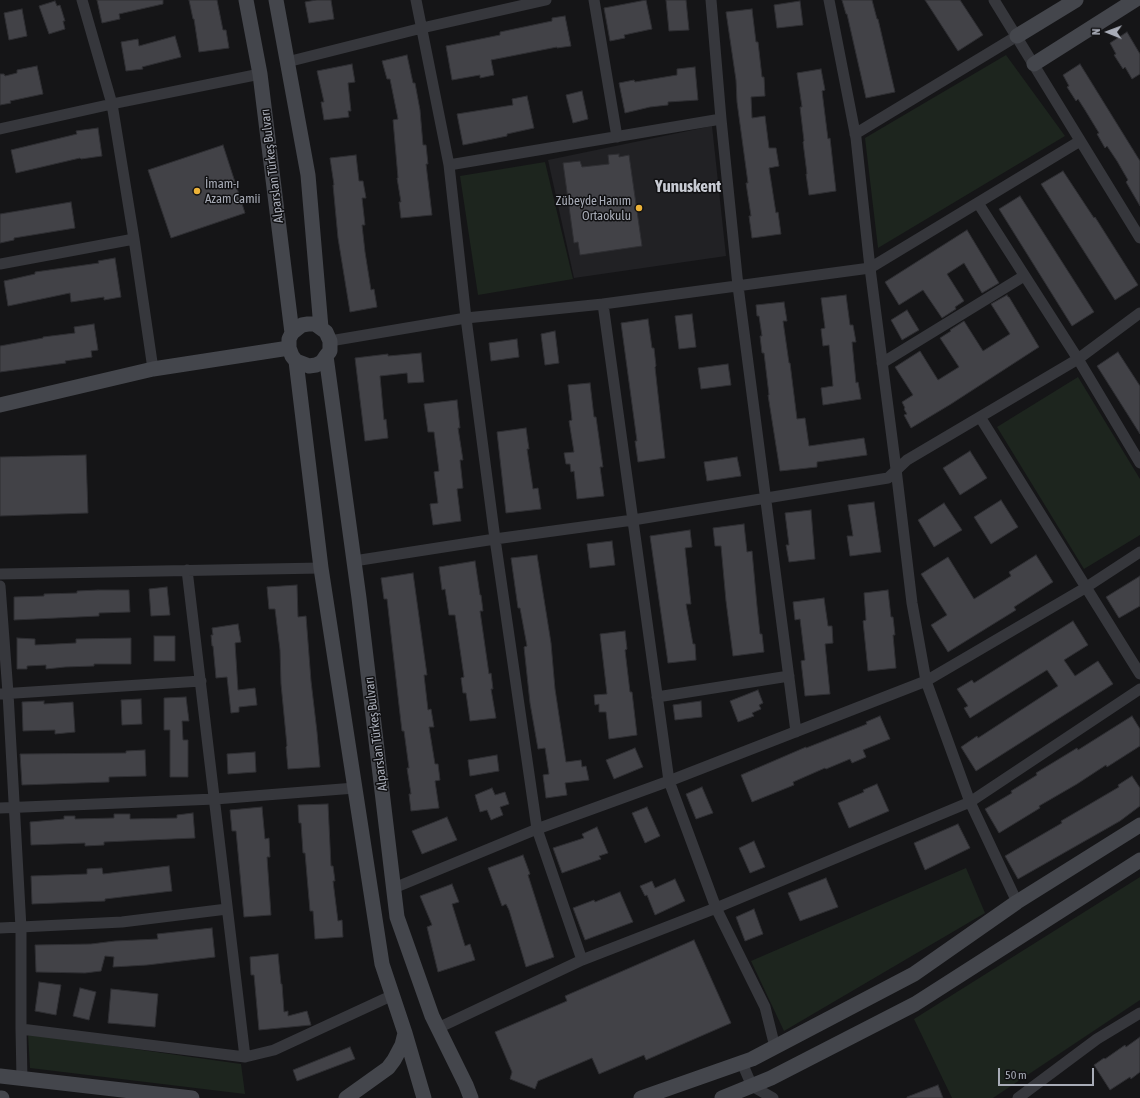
<!DOCTYPE html>
<html>
<head>
<meta charset="utf-8">
<style>
	body { margin:0 }
	#map { position:relative; width:1140px; height:1098px; overflow:hidden; background:#151517; font-family:"Asap Condensed",sans-serif }
	canvas { display:block }
	.north { position:absolute; left:1088px; top:12px; width:40px; height:40px; -webkit-text-stroke:3px #101012; paint-order:stroke; rotate:271deg; font-size:11px; font-weight:700; line-height:16px; text-align:center; color:#a8acb7 }
	.north::after { content:''; display:block; margin:auto; width:14px; height:18px; background:#a8acb7; clip-path:polygon(50% 0,100% 100%,50% 72%,0 100%) }
	.scale { position:absolute; left:998px; top:1068px; width:96px; height:18px; box-sizing:border-box; border:2px solid #a8acb7; border-top:0; padding-left:5px; font-size:12px; line-height:14px; white-space:nowrap; color:#a8acb7; -webkit-text-stroke:3px #101012; paint-order:stroke }
</style>
</head>
<body>
<div id="map">
<canvas width="1140" height="1098"></canvas>
<div class="north">N</div>
<div class="scale">50 m</div>
</div>
<script>
const ctx = document.querySelector('canvas').getContext('2d');
ctx.lineJoin = 'round';
function paint(path, color) { ctx.fillStyle = color; ctx.fill(path, 'evenodd'); }
const toPath = rows => new Path2D(rows.map(r => 'M' + r).join(''));
function stroke(path, color, width, dash) { ctx.strokeStyle = color; ctx.lineWidth = width; ctx.lineCap = dash ? 'butt' : 'round'; ctx.setLineDash(dash || []); ctx.stroke(path); }
function drawText(font, color, halo, rows, align = 'center') {
  ctx.font = font + ' "Asap Condensed",sans-serif'; ctx.lineWidth = 3; ctx.setLineDash([]); ctx.textBaseline = 'middle'; ctx.strokeStyle = halo; ctx.fillStyle = color; for (const [text, x, y, turn = 0] of rows) {
    ctx.save(); ctx.translate(x, y); ctx.rotate((+turn || 0) * Math.PI / 180); ctx.textAlign = isNaN(turn) ? turn : align; if (halo) ctx.strokeText(text, 0, 0); ctx.fillText(text, 0, 0); ctx.restore();
  }
}
const built = toPath([
	[712,126,726,256,574,278,548,160]
]);
const green = toPath([
	[1006,55,1065,136,878,248,865,138],
	[545,162,573,279,478,295,460,176],
	[1078,377,1140,479,1140,535,1084,569,997,427],
	[966,868,985,913,784,1031,751,961],
	[1140,877,1140,1000,993,1098,952,1098,914,1019],
	[28,1034,241,1064,245,1094,30,1068]
]);
const building = toPath([
	[97,0,163,0,163,4,119,14,120,19,102,23,97,0],
	[189,0,217,0,223,30,226,30,229,48,199,52,194,19,193,19,189,0],
	[316,0,331,0,334,19,309,23,305,2,316,0],
	[646,0,652,29,624,35,625,38,610,41,604,8,646,0],
	[666,0,686,0,689,30,669,31,666,0],
	[842,0,872,0,877,19,878,19,895,92,866,98,847,14,846,14,842,0],
	[925,0,960,0,983,35,958,51,925,0],
	[55,1,57,6,60,5,65,21,63,21,65,29,49,34,39,6,55,1],
	[800,1,803,25,777,28,774,5,800,1],
	[22,9,27,36,9,40,4,13,22,9],
	[752,9,756,42,758,42,762,77,764,77,765,96,751,97,752,118,765,116,769,148,776,148,779,166,769,168,776,213,778,212,781,234,752,238,749,216,751,216,746,183,748,183,737,102,736,80,726,12,752,9],
	[565,16,571,46,557,48,557,47,491,60,494,75,480,78,480,75,452,80,446,46,500,35,500,32,552,21,552,18,565,16],
	[1127,32,1140,54,1140,74,1132,79,1125,67,1123,69,1114,55,1116,54,1110,43,1127,32],
	[175,36,181,57,142,67,143,69,126,71,121,42,138,39,139,46,175,36],
	[407,55,413,83,415,83,420,110,423,145,426,145,428,164,426,164,432,215,401,218,399,202,401,202,397,178,398,178,393,120,398,119,390,79,387,79,382,61,407,55],
	[352,64,355,82,348,83,351,111,348,111,349,117,324,120,321,102,324,102,317,71,352,64],
	[1080,64,1140,161,1140,206,1126,182,1128,180,1117,161,1107,146,1105,148,1097,134,1099,133,1085,110,1078,99,1076,101,1067,87,1069,86,1063,75,1080,64],
	[37,66,43,94,10,101,11,103,0,105,0,74,4,74,5,76,17,73,17,70,37,66],
	[695,67,698,100,668,102,668,105,650,107,625,113,619,83,634,80,635,82,677,75,677,69,695,67],
	[821,69,825,90,822,91,828,139,830,138,836,191,809,195,806,174,807,174,803,142,804,141,800,107,802,107,797,73,821,69],
	[582,91,588,119,573,123,566,95,582,91],
	[527,96,534,128,507,134,507,136,463,145,457,114,513,105,512,99,527,96],
	[98,128,102,156,81,159,80,158,16,173,11,150,77,134,76,131,98,128],
	[223,145,245,213,171,238,148,170,223,145],
	[619,154,619,157,629,155,642,246,580,255,578,242,574,243,563,163,580,161,582,167,609,164,608,155,619,154],
	[356,155,359,181,363,181,366,198,362,198,365,225,362,225,365,252,371,290,374,289,377,307,350,312,338,238,333,185,334,185,330,158,356,155],
	[1063,171,1094,218,1095,217,1138,285,1115,300,1041,184,1063,171],
	[1020,196,1094,312,1072,326,999,209,1020,196],
	[71,202,75,228,14,238,14,240,0,243,0,214,71,202],
	[967,230,999,283,982,293,964,263,947,274,964,301,955,307,956,309,942,318,923,290,899,305,885,282,967,230],
	[115,258,121,297,104,300,104,297,71,302,70,293,8,306,4,281,35,274,35,272,99,263,98,261,115,258],
	[846,295,850,325,853,325,856,342,852,342,856,383,858,382,861,399,823,405,821,388,833,386,829,345,823,346,821,329,825,328,821,298,846,295],
	[1007,295,1008,297,1009,297,1039,347,951,404,911,428,904,415,907,414,904,409,905,408,902,402,913,395,895,367,920,351,938,380,959,367,940,338,951,331,950,330,964,321,983,351,1010,334,991,304,1007,295],
	[784,302,787,321,783,321,789,363,790,363,797,419,805,418,809,446,864,438,867,455,817,462,817,467,780,471,768,395,769,395,764,353,762,353,760,336,762,336,759,316,757,316,756,305,784,302],
	[907,310,919,330,902,340,891,320,907,310],
	[692,314,696,347,679,349,675,316,692,314],
	[648,319,652,348,654,348,656,366,655,367,665,458,638,462,635,441,637,441,621,323,648,319],
	[94,324,98,350,91,351,92,357,65,361,66,363,0,372,0,346,43,338,43,337,75,333,74,327,94,324],
	[555,331,559,363,545,365,541,334,555,331],
	[517,339,519,357,491,361,489,343,517,339],
	[1118,352,1140,386,1140,434,1097,366,1118,352],
	[421,353,424,382,408,383,407,373,380,376,384,420,386,419,388,438,365,441,355,358,388,354,388,356,421,353],
	[728,364,731,385,701,389,698,368,728,364],
	[590,383,594,417,596,417,603,467,600,467,604,496,577,499,574,471,571,472,570,464,566,464,564,453,574,452,569,421,572,420,568,385,590,383],
	[457,400,460,428,458,428,463,460,460,460,463,488,457,489,461,521,433,525,430,504,438,503,434,472,439,471,434,432,428,432,424,404,457,400],
	[526,428,529,449,527,449,533,489,538,488,541,509,506,513,497,432,526,428],
	[970,451,987,478,960,495,943,468,970,451],
	[86,455,88,513,0,516,0,457,86,455],
	[737,457,741,476,707,481,704,462,737,457],
	[1001,500,1018,527,991,544,974,517,1001,500],
	[874,502,881,552,850,556,847,536,853,536,848,505,874,502],
	[944,503,962,530,934,547,918,520,944,503],
	[811,510,815,559,789,562,786,545,789,545,785,513,811,510],
	[744,524,747,552,752,551,757,606,760,634,762,634,764,652,733,656,726,601,721,546,715,546,713,528,744,524],
	[690,530,692,547,685,548,691,604,686,604,693,644,695,644,696,660,668,663,650,536,690,530],
	[612,541,615,565,590,568,587,544,612,541],
	[537,555,551,643,555,689,566,762,581,760,582,767,586,766,589,780,565,783,567,795,546,798,543,775,549,774,545,748,538,749,530,703,524,647,527,646,520,608,518,608,511,558,537,555],
	[1036,555,1053,582,1014,607,1016,610,948,652,931,625,947,615,921,574,948,557,974,599,1011,576,1009,572,1036,555],
	[475,561,480,595,481,595,483,611,480,611,489,674,491,673,493,689,491,689,496,718,470,721,466,693,463,693,461,678,464,677,455,615,449,615,445,589,442,590,439,567,475,561],
	[413,573,427,675,424,675,428,710,431,709,434,727,429,727,435,764,438,764,440,780,435,781,439,808,411,811,409,794,411,794,407,768,409,768,404,731,402,731,400,714,387,599,384,599,381,578,413,573],
	[1140,576,1140,606,1119,618,1106,597,1140,576],
	[297,585,298,617,306,616,311,681,317,732,320,767,288,769,286,747,287,746,281,684,280,650,275,609,269,609,267,587,297,585],
	[167,587,170,615,151,616,149,589,167,587],
	[98,590,129,590,130,612,99,613,99,616,14,620,14,597,44,596,44,594,77,593,77,591,98,590],
	[888,590,891,617,893,617,895,635,893,635,896,668,868,671,863,621,866,620,864,593,888,590],
	[824,598,828,626,832,626,833,643,825,644,830,694,805,696,801,661,805,660,800,619,795,620,793,602,824,598],
	[1073,621,1088,645,1064,660,1075,676,1098,661,1113,684,976,771,961,747,977,736,978,738,1058,686,1047,670,970,718,964,708,968,706,957,689,972,680,974,683,1073,621],
	[238,624,241,642,235,643,238,690,255,688,257,705,239,707,239,712,231,713,227,677,216,678,213,646,212,646,211,635,213,635,212,628,238,624],
	[625,631,627,649,625,650,630,692,632,692,637,735,609,739,606,712,599,712,599,704,595,705,594,695,607,694,600,634,625,631],
	[154,636,175,636,175,661,154,661,154,636],
	[17,638,35,639,35,645,76,643,76,639,131,638,131,664,94,664,94,666,65,667,46,669,46,665,27,666,27,669,17,669,17,638],
	[758,690,763,703,759,705,761,709,752,713,754,716,738,722,730,701,758,690],
	[186,697,189,721,182,721,183,740,188,740,188,777,170,777,170,730,164,730,164,698,186,697],
	[141,699,142,724,122,725,121,700,141,699],
	[44,701,44,704,73,702,75,732,55,734,55,730,23,731,22,702,44,701],
	[701,701,702,717,675,720,673,705,701,701],
	[880,716,890,739,863,750,866,757,852,763,850,759,826,769,825,768,793,782,794,785,752,802,741,775,806,747,806,748,867,724,866,722,880,716],
	[1132,716,1140,729,1140,746,1107,767,1106,765,1077,784,1039,806,1040,808,999,833,985,809,1012,793,1011,791,1037,775,1036,773,1077,748,1078,750,1132,716],
	[635,748,643,767,614,779,606,760,635,748],
	[145,750,146,776,109,777,109,782,22,785,20,754,126,753,126,751,145,750],
	[255,752,256,772,228,774,227,754,255,752],
	[497,755,499,771,470,776,468,760,497,755],
	[1132,776,1140,788,1140,806,1120,821,1018,879,1005,856,1062,823,1061,821,1119,787,1118,785,1132,776],
	[877,784,889,811,849,828,838,803,864,792,863,790,877,784],
	[702,787,713,813,696,819,686,794,702,787],
	[492,788,495,795,505,792,509,804,500,807,503,815,491,820,487,810,480,812,475,795,492,788],
	[328,804,331,866,333,866,335,881,333,881,338,921,342,920,343,937,315,939,313,911,310,911,305,853,303,853,301,823,299,823,298,805,328,804],
	[262,807,265,839,269,838,270,857,267,857,271,915,244,917,236,831,232,831,230,810,262,807],
	[647,807,660,836,645,843,632,813,647,807],
	[193,813,195,838,104,842,104,845,85,846,85,843,31,845,30,822,64,819,64,816,75,816,75,819,114,818,114,814,130,814,130,819,177,818,177,815,193,813],
	[447,817,457,840,422,854,412,831,447,817],
	[958,824,970,848,925,870,914,843,958,824],
	[597,827,608,853,599,856,601,859,562,873,553,848,584,838,582,834,597,827],
	[754,841,765,867,750,873,739,848,754,841],
	[523,855,530,874,528,875,554,957,526,967,509,910,506,904,502,906,488,868,523,855],
	[169,866,172,891,105,899,105,901,32,904,31,876,87,874,87,869,102,868,103,874,169,866],
	[826,878,838,907,800,921,788,893,826,878],
	[675,879,685,901,655,915,647,895,645,896,640,886,652,881,655,888,675,879],
	[452,884,459,902,452,904,465,946,470,944,475,960,438,972,427,927,432,925,420,896,452,884],
	[620,892,633,922,585,940,573,908,594,900,595,902,620,892],
	[754,909,763,934,745,941,736,917,754,909],
	[212,928,215,957,147,965,113,967,114,957,105,956,101,971,85,973,36,972,35,945,91,944,115,941,158,939,157,934,212,928],
	[694,940,731,1023,646,1060,644,1055,599,1074,592,1058,538,1081,535,1089,510,1079,512,1072,495,1032,567,1001,565,996,694,940],
	[278,954,281,984,282,984,284,1012,288,1011,288,1016,307,1011,311,1025,259,1030,254,975,251,975,250,957,278,954],
	[39,982,61,985,56,1015,35,1011,39,982],
	[80,988,96,992,89,1020,73,1016,80,988],
	[111,989,158,994,155,1027,108,1023,111,989],
	[1140,1037,1140,1072,1131,1079,1130,1077,1110,1090,1094,1065,1104,1058,1105,1059,1125,1045,1126,1047,1140,1037],
	[350,1047,355,1059,297,1081,293,1070,350,1047],
	[938,1085,943,1098,907,1098,907,1097,938,1085]
]);
const street = toPath([
	[82,0,112,104,134,239,153,369],
	[416,0,449,165,466,318,495,539,537,829,582,960],
	[594,0,617,137],
	[711,0,721,119,738,286,796,732],
	[829,0,856,138,870,268,896,469,912,603,926,681,970,802,1017,902],
	[994,0,1140,238],
	[287,62,422,28,546,0],
	[0,129,112,104,260,74],
	[855,134,1017,36],
	[449,165,721,119],
	[978,203,1078,359,1140,463],
	[0,264,134,239],
	[603,304,669,781,716,908,765,1007,775,1047],
	[330,341,466,318,603,304,870,268,1080,141],
	[882,363,1024,276],
	[980,417,1140,674],
	[354,561,495,539,633,520,888,478,907,460,1078,359,1140,313],
	[187,570,245,1057],
	[0,574,321,568],
	[0,586,8,693,21,928,21,1029,22,1079],
	[0,694,201,681],
	[657,697,789,676],
	[0,808,215,799,355,788],
	[394,888,537,829,669,781,926,681,1085,588,1140,552],
	[0,928,122,922,227,909],
	[438,1028,582,960,716,908,970,802,1140,689],
	[21,1029,245,1057,274,1050,393,995],
	[742,1063,752,1086,773,1098],
	[1018,1098,1097,1039,1140,1013]
]);
const secondary = toPath([
	[246,0,260,74,292,333],
	[276,0,308,175,321,328],
	[1017,36,1076,0],
	[1034,64,1135,0],
	[326,356,322,362,316,365,309,366,296,361,292,356,289,348,289,339,292,333,302,325,308,324,315,324,326,332,330,341,330,351,326,356,359,598,397,917,432,1016,466,1085,471,1098],
	[296,361,321,568,382,964,405,1033,424,1098],
	[0,405,153,369,289,348],
	[0,1076,192,1098],
	[0,1098,2,1098],
	[346,1098,388,1068,394,1060,402,1045,405,1033],
	[641,1098,752,1059,914,974,1017,902,1140,825],
	[722,1098,771,1078,915,1004,1140,860]
]);
const markers = [
	[197,191,4,"#ecb238"],
	[639,208,4,"#ecb238"]
];
const streetNames = [
	["Alparslan Türkeş Bulvarı",272,166,-97],
	["Alparslan Türkeş Bulvarı",376,734,-97]
];
const poiNames = [
	["İmam-ı",205,184],
	["Azam Camii",205,199],
	["Zübeyde Hanım",631,201,"right"],
	["Ortaokulu",631,216,"right"]
];
const districtNames = [
	["Yunuskent",688,187]
];
paint(built, '#212124');
paint(green, '#1d251e');
paint(building, '#424247');
stroke(building, '#2f2f33', 1);
stroke(street, '#36373c', 11);
stroke(secondary, '#44464c', 15);
for (const [x, y, r, color] of markers) { const dot = new Path2D(); dot.arc(x, y, r, 0, 2 * Math.PI); ctx.fillStyle = color; ctx.fill(dot); stroke(dot, '#101012', 1.5); }
drawText('13px', '#a8acb7', '#101012', streetNames);
drawText('13px', '#a8acb7', '#101012', poiNames, 'left');
drawText('bold 17px', '#c8cbd3', '#101012', districtNames);
</script>
</body>
</html>
